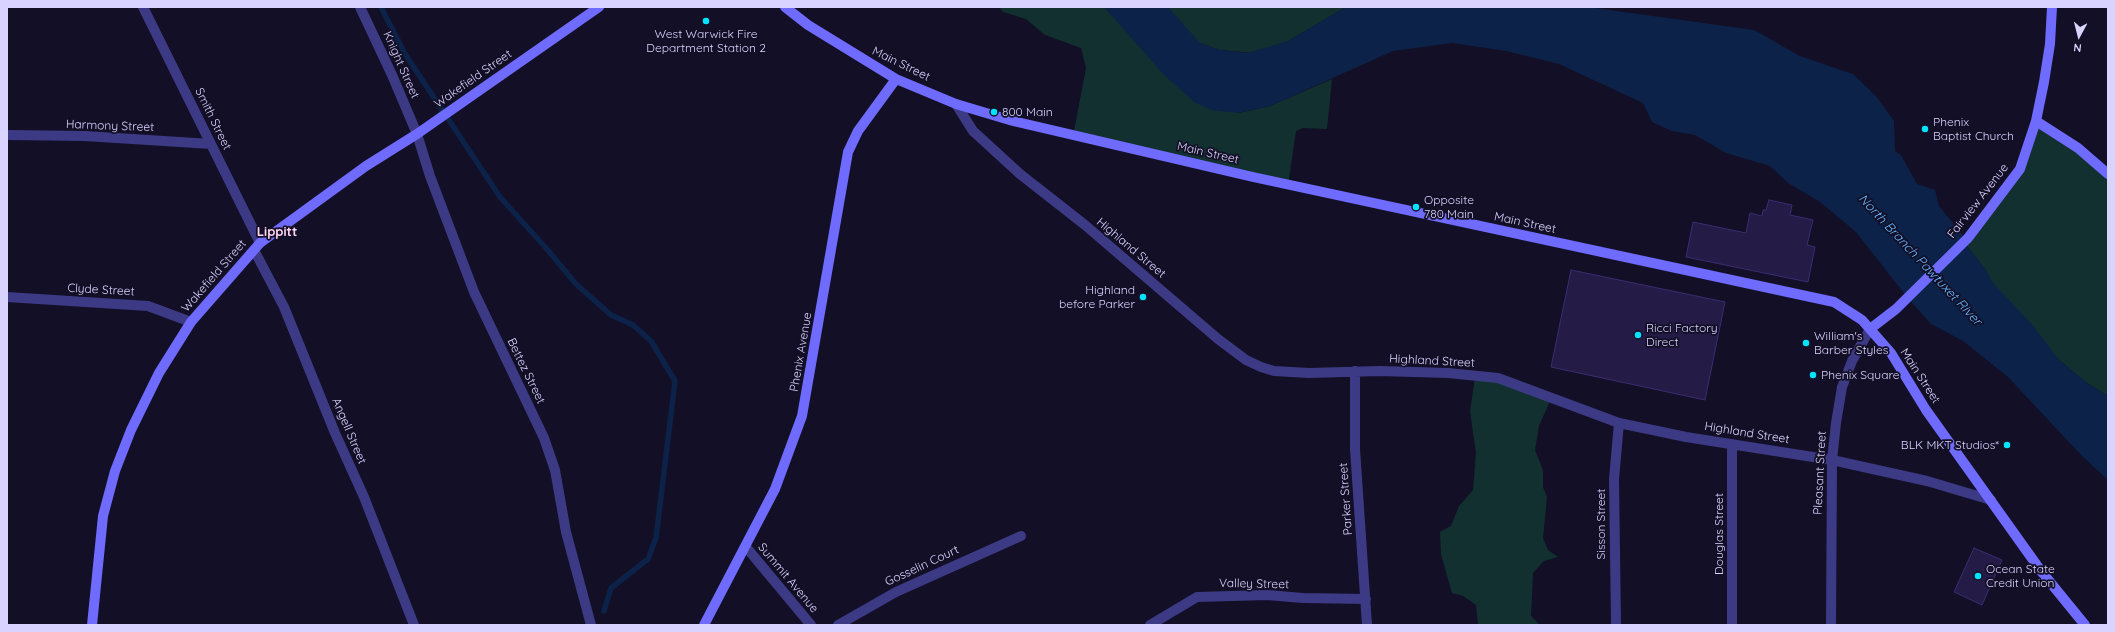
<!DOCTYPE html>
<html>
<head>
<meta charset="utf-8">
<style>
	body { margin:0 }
	#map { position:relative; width:2115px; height:632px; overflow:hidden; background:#130f26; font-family:Quicksand,sans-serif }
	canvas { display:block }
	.frame { position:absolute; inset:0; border:8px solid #d9d4ff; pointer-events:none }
	.north { position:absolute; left:2059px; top:16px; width:40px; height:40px; -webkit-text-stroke:3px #130f26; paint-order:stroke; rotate:187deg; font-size:11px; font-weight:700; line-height:16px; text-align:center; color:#d9d4ff }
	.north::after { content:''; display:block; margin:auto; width:14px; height:18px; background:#d9d4ff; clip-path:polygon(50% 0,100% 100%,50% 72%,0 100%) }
</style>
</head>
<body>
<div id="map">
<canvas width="2115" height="632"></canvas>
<div class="frame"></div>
<div class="north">N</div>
</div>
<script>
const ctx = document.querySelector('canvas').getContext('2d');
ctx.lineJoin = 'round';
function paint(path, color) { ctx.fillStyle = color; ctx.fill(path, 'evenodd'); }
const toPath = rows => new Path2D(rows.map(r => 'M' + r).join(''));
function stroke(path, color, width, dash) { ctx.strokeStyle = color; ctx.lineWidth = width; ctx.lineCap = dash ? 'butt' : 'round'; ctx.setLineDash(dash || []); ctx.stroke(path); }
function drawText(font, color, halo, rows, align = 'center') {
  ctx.font = font + ' Quicksand,sans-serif'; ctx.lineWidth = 3.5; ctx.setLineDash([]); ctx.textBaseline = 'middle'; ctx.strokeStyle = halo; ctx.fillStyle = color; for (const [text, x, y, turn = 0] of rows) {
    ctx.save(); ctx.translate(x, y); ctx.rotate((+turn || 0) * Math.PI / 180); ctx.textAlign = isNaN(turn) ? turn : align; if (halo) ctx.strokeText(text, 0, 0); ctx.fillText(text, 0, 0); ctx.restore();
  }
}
const green = toPath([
	[999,7,1104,7,1116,19,1238,113,1270,106,1332,79,1327,129,1303,128,1296,131,1288,185,1073,136,1086,68,1081,48,1045,35,1026,19,1003,12],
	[1161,7,1346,7,1283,44,1253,53,1220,50,1191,40],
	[2035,124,2079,149,2108,176,2108,396,2087,383,2019,327,2000,301,1986,270,1966,245,2013,180],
	[1475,378,1501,380,1550,401,1539,426,1535,450,1543,470,1543,487,1547,497,1543,538,1548,550,1558,557,1544,561,1533,573,1531,616,1540,625,1478,625,1476,605,1463,596,1452,593,1441,554,1440,532,1451,526,1459,506,1473,490,1476,453,1470,411]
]);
const water = toPath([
	[1104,7,1168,7,1200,43,1220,50,1247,53,1288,41,1346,7,1588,7,1754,30,1800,56,1853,74,1876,96,1894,121,1895,151,1901,155,1917,184,1935,190,1939,206,1966,239,1966,245,1986,270,1992,282,2031,323,2059,360,2087,383,2108,396,2108,480,2082,456,2008,377,1963,341,1931,324,1907,297,1856,232,1820,202,1788,183,1770,166,1726,153,1695,135,1672,131,1652,122,1643,103,1559,64,1506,51,1452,43,1393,51,1270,106,1238,113,1211,110,1194,102,1164,75]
]);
const stream = toPath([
	[381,7,405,54,500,197,546,248,576,284,611,315,633,325,651,341,675,381,656,538,648,559,611,588,604,611]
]);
const building = toPath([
	[1769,200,1792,205,1790,215,1813,220,1807,245,1815,247,1808,282,1686,257,1693,222,1746,233,1750,213,1762,216,1763,210,1766,210,1769,200],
	[1571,270,1725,302,1705,400,1551,367,1571,270],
	[1974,548,2002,560,1982,605,1954,592,1974,548]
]);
const street = toPath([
	[143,7,260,243],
	[360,7,392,75,417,134,430,176,474,292,544,438,555,470,566,532,591,625],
	[956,104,973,131,1020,174,1085,225,1218,339,1246,360,1261,367,1274,371,1309,373,1380,371,1448,373,1498,378,1619,423,1686,437,1832,460,1927,481,1991,500],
	[7,135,85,136,211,144],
	[254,250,284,307,335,433,364,497,414,625],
	[7,297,148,306,191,322],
	[1355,371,1355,449,1367,625],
	[746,547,811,625],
	[838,625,896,592,1021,536],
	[1150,625,1197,597,1267,595,1303,598,1366,599],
	[1616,625,1614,479,1619,423],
	[1732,625,1732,444],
	[1831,625,1832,460,1836,423,1842,387,1852,361,1870,329]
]);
const secondary = toPath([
	[785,7,808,25,896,79,956,104,1013,121,1253,177,1834,302,1862,320,1891,353,1926,410,2041,571,2085,625],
	[2036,121,2078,148,2108,174],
	[1870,329,1896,309,1968,238,2020,169,2036,121,2044,82,2050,44,2052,7],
	[92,625,103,516,115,471,131,430,159,373,191,322,260,243,366,166,417,134,599,7],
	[704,625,775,489,802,416,848,152,858,131,896,79]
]);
const markers = [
	[706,21,4,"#00e5ff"],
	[994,112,4,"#00e5ff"],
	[1925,129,4,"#00e5ff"],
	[1416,207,4,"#00e5ff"],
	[1143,297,4,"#00e5ff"],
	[1638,335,4,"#00e5ff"],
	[1806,343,4,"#00e5ff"],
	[1813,375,4,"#00e5ff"],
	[2007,445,4,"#00e5ff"],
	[1978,576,4,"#00e5ff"]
];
const poiNames = [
	["West Warwick Fire",706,34,"center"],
	["Department Station 2",706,48,"center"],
	["800 Main",1002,112],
	["Phenix",1933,122],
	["Baptist Church",1933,136],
	["Opposite",1424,200],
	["780 Main",1424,214],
	["Highland",1135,290,"right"],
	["before Parker",1135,304,"right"],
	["Ricci Factory",1646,328],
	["Direct",1646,342],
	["William's",1814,336],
	["Barber Styles",1814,350],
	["Phenix Square",1821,375],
	["BLK MKT Studios*",1999,445,"right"],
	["Ocean State",1986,569],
	["Credit Union",1986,583]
];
const streetNames = [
	["Main Street",901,64,26],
	["Knight Street",401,65,66],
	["Wakefield Street",473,79,-35],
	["Smith Street",213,119,64],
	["Harmony Street",110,126,2],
	["Main Street",1208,153,13],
	["Fairview Avenue",1978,201,-52],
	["Main Street",1525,223,12],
	["Highland Street",1131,248,40],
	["Wakefield Street",214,276,-49],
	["Clyde Street",101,290,3],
	["Phenix Avenue",801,352,-80],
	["Highland Street",1432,361,3],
	["Bettez Street",526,371,64],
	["Main Street",1920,376,57],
	["Angell Street",349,431,67],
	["Highland Street",1747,433,9],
	["Pleasant Street",1820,473,-87],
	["Parker Street",1346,499,-94],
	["Sisson Street",1601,524,-90],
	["Douglas Street",1719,534,-90],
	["Gosselin Court",922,566,-25],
	["Summit Avenue",788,578,50],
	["Valley Street",1254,584,1]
];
const neighbourhoodNames = [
	["Lippitt",277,232]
];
const waterNames = [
	["North Branch Pawtuxet River",1920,260,47]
];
paint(green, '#12302f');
paint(water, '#0c2248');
stroke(stream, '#0c2248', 5.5);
paint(building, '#241b47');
stroke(building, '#3b2d73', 1);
stroke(street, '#3d3a85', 10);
stroke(secondary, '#6f6bff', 10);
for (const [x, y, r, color] of markers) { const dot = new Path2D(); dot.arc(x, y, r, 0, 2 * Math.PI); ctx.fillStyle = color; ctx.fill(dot); stroke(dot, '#130f26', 1.5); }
drawText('12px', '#d9d4ff', '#130f26', poiNames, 'left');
drawText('12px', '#d9d4ff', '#130f26', streetNames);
drawText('bold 13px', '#ffd6f0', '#130f26', neighbourhoodNames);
drawText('italic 13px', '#62b6ff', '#130f26', waterNames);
</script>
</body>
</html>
